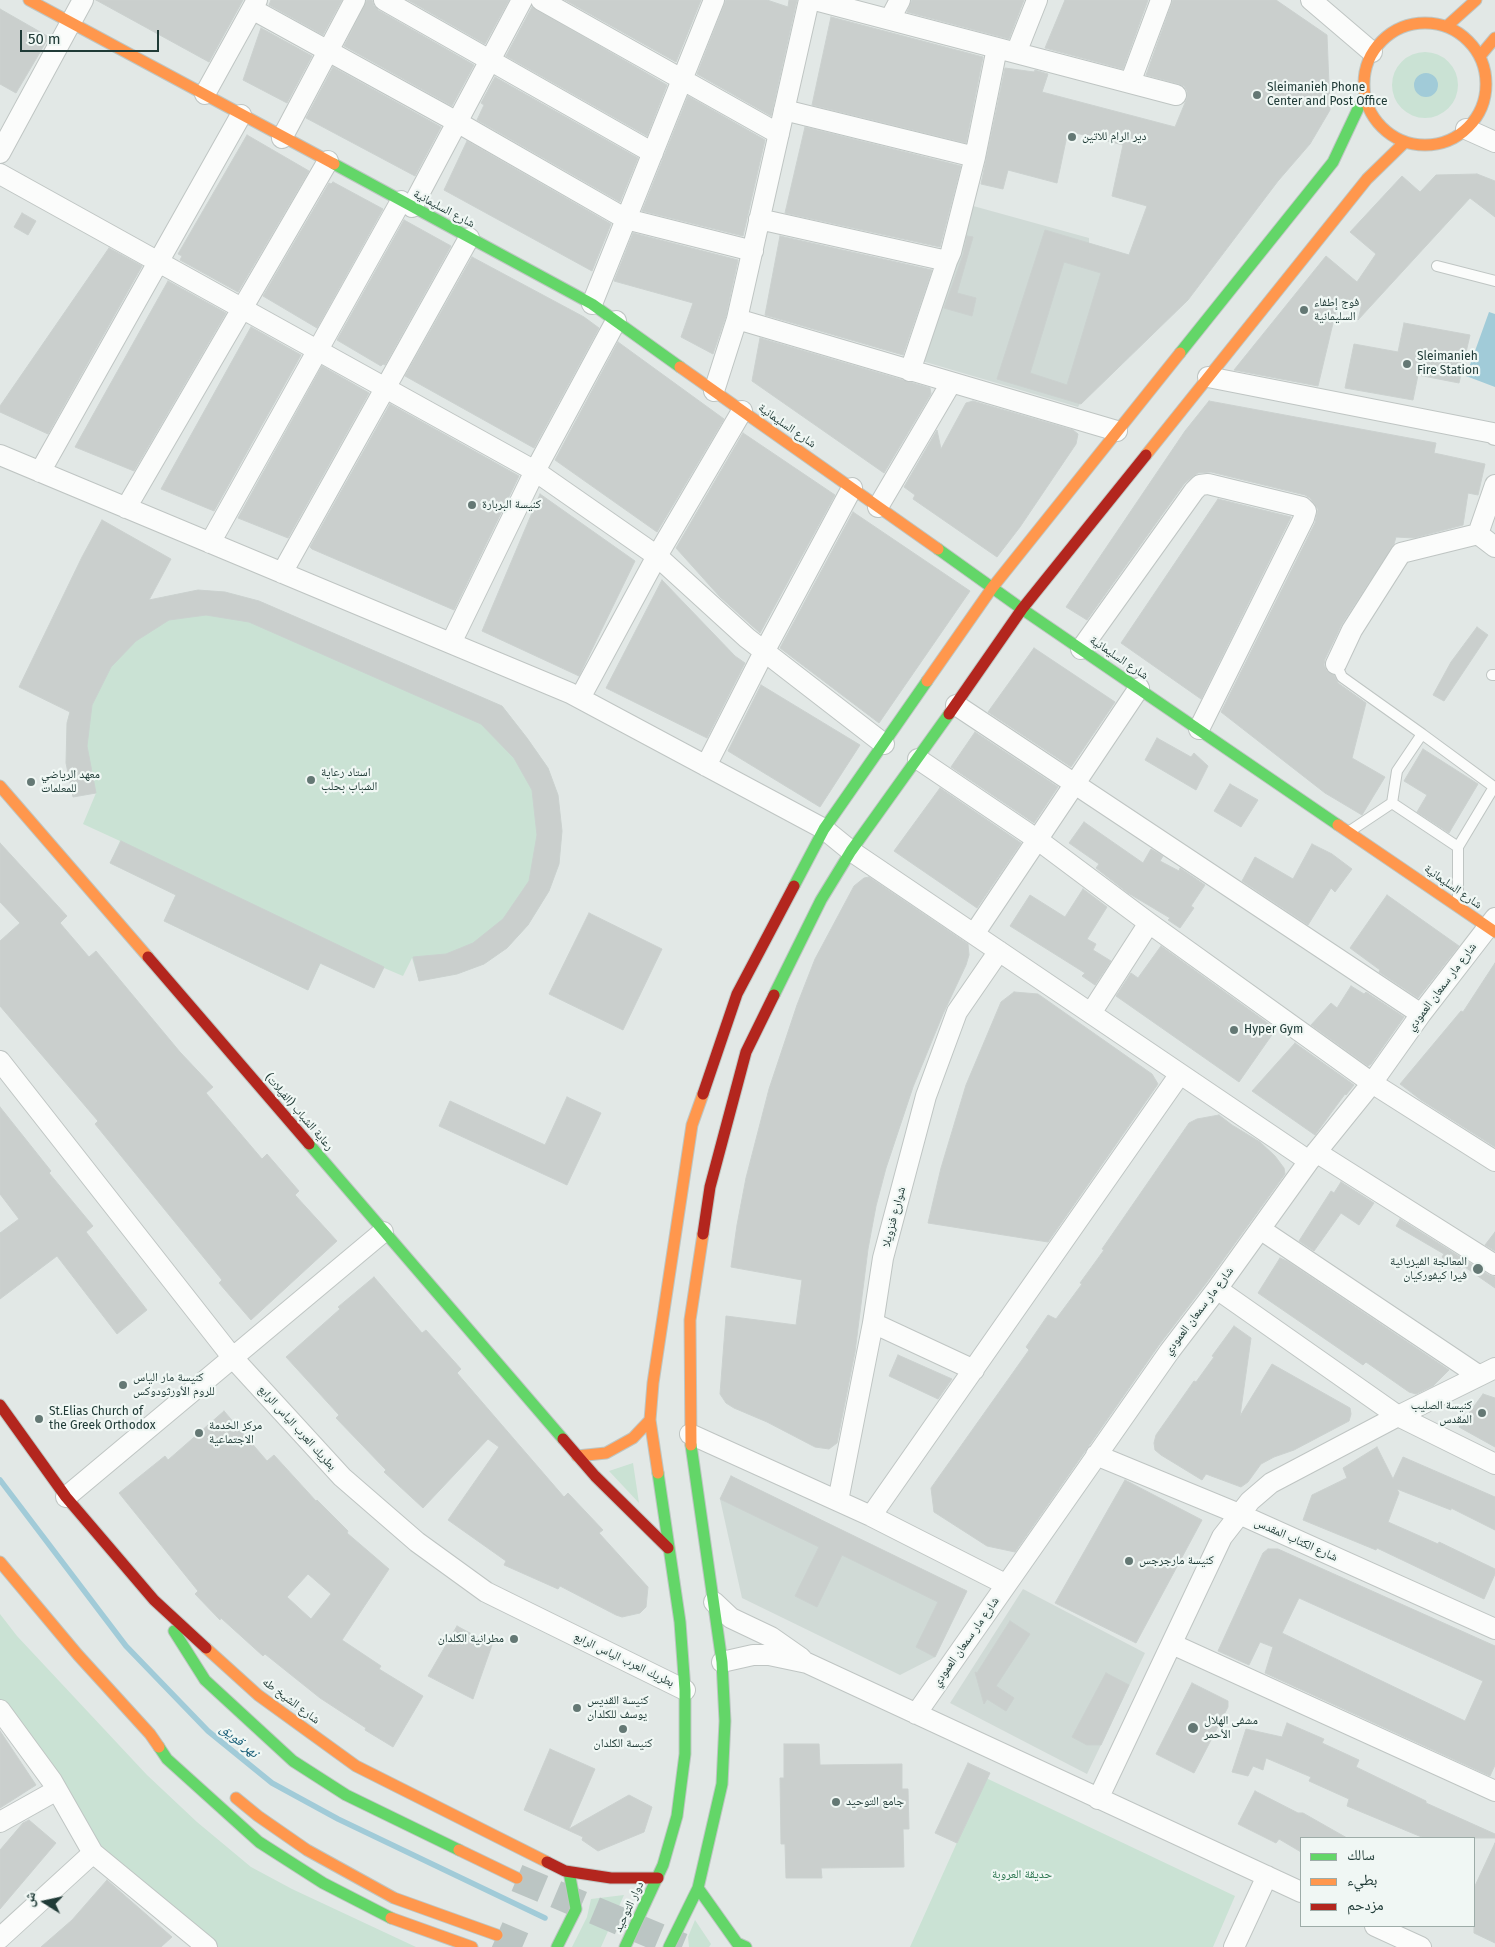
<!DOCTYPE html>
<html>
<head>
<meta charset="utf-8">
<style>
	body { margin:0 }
	#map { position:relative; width:1495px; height:1947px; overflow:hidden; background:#e2e8e6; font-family:"Fira Sans","Noto Naskh Arabic",sans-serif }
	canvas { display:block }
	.legend { position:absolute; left:1300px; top:1837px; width:175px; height:90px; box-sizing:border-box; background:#f0f7f4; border:1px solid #9daca8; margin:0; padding:6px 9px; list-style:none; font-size:15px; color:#203b37 }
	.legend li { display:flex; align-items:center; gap:10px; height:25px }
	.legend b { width:25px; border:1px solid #9daca8 }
	.north { position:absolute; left:20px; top:1877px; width:50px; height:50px; -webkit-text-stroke:4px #f0f7f4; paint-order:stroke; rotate:280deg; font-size:14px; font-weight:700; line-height:20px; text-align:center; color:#203b37 }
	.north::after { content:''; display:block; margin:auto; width:18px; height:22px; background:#203b37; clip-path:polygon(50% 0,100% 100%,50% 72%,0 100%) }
	.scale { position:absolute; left:20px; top:30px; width:139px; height:22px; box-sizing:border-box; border:2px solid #203b37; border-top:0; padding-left:6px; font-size:15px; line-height:18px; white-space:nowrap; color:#203b37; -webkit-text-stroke:4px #f0f7f4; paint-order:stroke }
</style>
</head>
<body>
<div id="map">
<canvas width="1495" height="1947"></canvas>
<ul class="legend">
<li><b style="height:6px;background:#63d668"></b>سالك</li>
<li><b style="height:6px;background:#ff974d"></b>بطيء</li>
<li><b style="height:6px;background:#b3261e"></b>مزدحم</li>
</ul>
<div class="north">ش</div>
<div class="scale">50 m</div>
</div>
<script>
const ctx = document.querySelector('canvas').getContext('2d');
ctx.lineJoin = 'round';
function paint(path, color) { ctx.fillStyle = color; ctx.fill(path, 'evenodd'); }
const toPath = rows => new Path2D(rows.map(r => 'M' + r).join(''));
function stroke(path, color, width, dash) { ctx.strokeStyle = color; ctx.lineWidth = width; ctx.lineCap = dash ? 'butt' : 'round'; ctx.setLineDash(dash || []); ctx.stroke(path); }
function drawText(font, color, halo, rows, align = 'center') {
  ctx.font = font + ' "Fira Sans","Noto Naskh Arabic",sans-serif'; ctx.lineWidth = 4.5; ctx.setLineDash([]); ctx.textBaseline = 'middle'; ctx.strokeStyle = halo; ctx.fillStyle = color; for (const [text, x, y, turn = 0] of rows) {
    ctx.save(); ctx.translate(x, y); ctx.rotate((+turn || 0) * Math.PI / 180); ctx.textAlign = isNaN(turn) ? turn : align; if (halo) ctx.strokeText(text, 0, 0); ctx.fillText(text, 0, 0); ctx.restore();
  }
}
const built = toPath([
	[966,204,1089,238,1089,243,1129,255,1090,387,1078,407,922,361],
	[731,1476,967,1591,935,1657,900,1675,742,1598,720,1499],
	[1023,1589,1145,1653,1087,1774,950,1703]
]);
const green = toPath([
	'1392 85a33 33 0 1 1 66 0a33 33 0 1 1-66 0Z',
	[198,590,225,592,259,601,502,706,527,738,548,768,558,795,562,831,559,864,549,891,528,925,507,948,484,964,457,974,419,981,412,958,403,976,384,968,374,988,321,963,307,990,164,921,176,895,110,863,120,841,83,824,96,793,73,797,66,763,67,723,75,690,137,611,163,597],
	[633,1463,639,1503,609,1471],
	[0,1614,17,1636,147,1775,197,1822,251,1867,292,1889,416,1947,217,1947,89,1842,0,1702],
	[986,1778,1235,1896,1213,1947,910,1947],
	[624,1895,601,1947,572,1947,587,1917,591,1899],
	[695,1920,711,1944,709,1947,689,1947,688,1937]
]);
const water = toPath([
	'1414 85a12 12 0 1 1 24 0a12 12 0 1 1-24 0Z',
	[1489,312,1495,314,1495,387,1466,376]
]);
const stream = toPath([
	[0,1480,126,1646,208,1731,272,1783,338,1819,545,1918]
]);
const building = toPath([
	[96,0,243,0,209,62,96,0],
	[271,0,342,0,323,35,269,5,271,0],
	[367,0,372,0,374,6,378,10,474,65,452,106,344,46,367,0],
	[408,0,509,0,485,44,408,0],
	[565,0,701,0,676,62,565,0],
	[726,0,767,0,788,7,789,0,797,0,771,116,697,74,726,0],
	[912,0,1024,0,1009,39,907,12,912,0],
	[1065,0,1148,0,1123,69,1045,48,1065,0],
	[1173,0,1276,0,1327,35,1330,110,1310,144,1278,181,1188,300,1081,404,997,379,1045,230,1129,255,1147,206,1112,196,1123,145,1068,131,1057,183,1008,170,1003,189,981,184,1005,68,1034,72,1035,70,1048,74,1042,92,1175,127,1187,98,1187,91,1184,86,1179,84,1146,75,1173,0],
	[1064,262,1101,273,1067,385,1030,373,1064,262],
	[532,7,667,85,647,136,506,56,532,7],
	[0,9,49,37,16,93,0,84,0,9],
	[831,17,983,57,966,143,812,105,831,17],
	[261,28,312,56,287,103,243,80,261,28],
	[333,67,441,127,415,176,306,118,333,67],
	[495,77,638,158,620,202,477,120,484,105,481,103,495,77],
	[688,96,765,140,743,236,642,211,688,96],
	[805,127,961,166,940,247,785,213,805,127],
	[247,135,309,171,238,292,180,260,182,256,178,254,247,135],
	[467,141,611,224,592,271,444,190,467,141],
	[1477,174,1495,181,1495,217,1470,198,1358,320,1362,303,1339,298,1318,386,1234,370,1326,256,1357,282,1376,254,1350,232,1402,176,1420,192,1436,175,1477,174],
	[333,182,383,209,317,328,263,296,329,183,331,184,333,182],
	[22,213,36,221,28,235,14,227,22,213],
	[404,220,451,246,385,365,383,364,381,366,337,340,404,220],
	[633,233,738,260,726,316,713,354,681,337,693,303,614,281,633,233],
	[780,236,932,270,903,355,765,315,780,236],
	[967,236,973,237,957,293,976,298,972,316,944,308,963,255,967,236],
	[109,248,142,266,48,434,0,412,0,406,109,248],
	[472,257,584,317,599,328,534,448,405,376,472,257],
	[168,281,226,313,134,471,75,447,168,281],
	[1404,323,1470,335,1459,383,1418,375,1413,400,1345,388,1354,344,1398,352,1404,323],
	[251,327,301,355,214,511,161,489,251,327],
	[760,338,930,388,931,394,884,473,752,381,760,338],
	[618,342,724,419,657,532,555,460,618,342],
	[322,366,369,393,288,538,238,518,322,366],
	[973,401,1073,430,1078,434,1076,444,1020,527,997,557,913,499,915,495,904,487,937,430,941,449,966,403,973,401],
	[1209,401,1436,443,1434,453,1485,464,1478,495,1468,493,1463,525,1414,538,1396,537,1394,544,1342,624,1325,659,1324,665,1327,671,1334,675,1338,683,1366,703,1352,758,1385,777,1362,815,1325,793,1221,712,1315,523,1318,509,1310,498,1305,495,1211,472,1198,473,1192,477,1184,484,1087,620,1066,607,1185,431,1209,401],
	[390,404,519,476,454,610,312,549,310,547,390,404],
	[743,433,835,495,760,633,720,597,676,548,743,433],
	[540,494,635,561,579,676,482,631,540,494],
	[1218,499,1291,517,1201,699,1121,643,1218,499],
	[853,512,970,591,879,723,780,648,853,512],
	[102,520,171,559,149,600,198,590,225,592,259,601,502,706,527,738,548,768,558,795,562,831,559,864,549,891,528,925,507,948,484,964,457,974,419,981,413,957,446,954,473,943,503,919,529,881,537,835,532,790,514,758,481,724,249,622,206,615,169,620,136,641,111,667,92,705,87,746,96,793,73,797,66,763,67,723,70,712,19,687,82,557,102,520],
	[662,580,735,656,745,663,707,738,606,688,662,580],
	[1477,627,1488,635,1444,701,1433,695,1451,662,1477,627],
	[1034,648,1115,702,1071,767,988,712,1034,648],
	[761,685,860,745,820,807,728,751,761,685],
	[975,732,1058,787,1034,823,951,767,975,732],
	[1157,738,1191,757,1194,753,1208,766,1196,790,1145,760,1157,738],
	[1423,749,1478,784,1449,833,1417,812,1427,795,1404,781,1423,749],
	[1230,784,1258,800,1241,827,1214,811,1230,784],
	[940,788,1021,843,977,908,894,851,940,788],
	[1084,822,1143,863,1151,849,1163,856,1160,861,1179,871,1180,868,1205,885,1191,906,1194,908,1180,928,1168,920,1170,918,1128,893,1096,868,1099,864,1069,843,1084,822],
	[121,841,384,967,374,988,320,963,308,990,164,921,176,895,110,863,121,841],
	[0,843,67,916,60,923,89,957,96,951,180,1052,213,1087,206,1093,262,1159,267,1154,299,1191,295,1195,337,1241,251,1320,219,1283,222,1280,95,1124,98,1121,0,1006,0,941,20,923,0,902,0,843],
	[1312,844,1332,854,1352,869,1335,892,1331,888,1308,925,1242,881,1255,857,1293,879,1312,844],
	[869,877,968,944,969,955,966,965,943,1014,913,1087,886,1168,876,1206,868,1249,855,1352,837,1443,829,1449,815,1447,767,1422,734,1408,726,1403,720,1394,726,1316,796,1325,802,1280,731,1267,737,1225,746,1178,769,1089,797,1005,815,959,854,886,864,878,869,877],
	[1083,889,1107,907,1087,939,1096,944,1093,950,1111,961,1095,985,1082,976,1085,973,1010,926,1030,895,1065,917,1083,889],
	[1387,895,1459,946,1418,998,1379,972,1380,970,1350,948,1387,895],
	[589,913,662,949,623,1030,549,994,589,913],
	[1161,946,1276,1029,1239,1082,1116,996,1131,973,1138,978,1161,946],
	[1495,963,1495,1147,1421,1100,1400,1084,1461,1011,1463,1012,1495,963],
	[1351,986,1364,994,1366,992,1404,1017,1371,1064,1368,1066,1311,1025,1331,1003,1337,1008,1351,986],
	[1014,992,1038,994,1152,1074,1158,1084,1048,1242,928,1223,941,1168,966,1085,1001,1002,1014,992],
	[1295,1043,1354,1085,1346,1095,1345,1094,1315,1135,1252,1091,1295,1043],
	[567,1097,601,1113,567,1185,439,1126,450,1101,545,1145,567,1097],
	[0,1107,51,1171,49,1173,93,1226,86,1232,147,1310,117,1334,57,1256,0,1299,0,1233,19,1219,0,1194,0,1107],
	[1219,1115,1232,1125,1260,1142,1275,1156,1284,1168,1285,1174,1207,1282,1159,1345,1015,1552,987,1546,934,1512,931,1488,1029,1350,1026,1347,1048,1315,1056,1319,1082,1284,1080,1283,1104,1250,1102,1249,1189,1123,1197,1119,1219,1115],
	[1341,1182,1374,1203,1359,1225,1341,1213,1314,1251,1299,1241,1331,1191,1334,1193,1341,1182],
	[1400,1219,1489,1275,1495,1277,1495,1288,1462,1265,1460,1268,1442,1257,1444,1254,1396,1226,1400,1219],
	[1495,1232,1495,1251,1485,1245,1495,1232],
	[1280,1258,1287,1261,1449,1370,1433,1386,1416,1394,1409,1392,1366,1362,1363,1365,1258,1293,1280,1258],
	[374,1277,422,1333,426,1330,461,1369,457,1373,564,1497,568,1493,603,1530,599,1533,648,1587,646,1607,640,1613,622,1617,616,1615,560,1586,558,1589,504,1565,506,1561,448,1520,499,1447,488,1439,423,1508,384,1472,386,1470,336,1418,339,1415,286,1357,340,1309,338,1307,374,1277],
	[1234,1326,1251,1338,1240,1416,1272,1364,1350,1408,1351,1414,1349,1421,1294,1450,1274,1457,1261,1464,1248,1482,1241,1487,1206,1474,1202,1480,1161,1455,1155,1450,1154,1443,1156,1435,1194,1381,1196,1382,1214,1357,1212,1356,1234,1326],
	[898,1355,952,1379,938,1399,889,1376,898,1355],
	[1483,1394,1495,1398,1495,1447,1459,1427,1483,1394],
	[224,1411,267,1461,274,1455,316,1501,317,1500,348,1531,347,1533,389,1569,342,1640,381,1666,379,1669,423,1696,393,1747,365,1730,366,1728,320,1698,265,1654,263,1656,221,1618,220,1620,195,1594,198,1591,119,1493,165,1456,168,1460,224,1411],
	[308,1574,331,1594,311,1619,287,1597,308,1574],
	[1377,1447,1393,1479,1403,1457,1495,1497,1495,1530,1451,1508,1451,1510,1397,1489,1399,1493,1388,1522,1438,1544,1439,1542,1495,1569,1495,1574,1484,1599,1377,1548,1376,1550,1303,1520,1312,1495,1347,1478,1343,1468,1377,1447],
	[731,1476,967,1591,935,1657,916,1647,938,1602,842,1555,817,1607,795,1596,819,1547,720,1499,731,1476],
	[1125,1480,1202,1520,1136,1643,1055,1603,1125,1480],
	[1268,1549,1278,1549,1495,1646,1495,1765,1490,1776,1265,1673,1273,1647,1260,1642,1249,1665,1218,1651,1263,1553,1268,1549],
	[1299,1598,1483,1681,1465,1721,1282,1633,1299,1598],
	[1010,1621,1030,1634,996,1686,1014,1698,1006,1711,987,1699,984,1704,975,1672,977,1673,1010,1621],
	[457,1626,492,1645,473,1699,428,1676,457,1626],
	[1106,1673,1129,1685,1101,1745,1087,1745,1072,1737,1106,1673],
	[1192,1683,1228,1701,1228,1707,1194,1773,1156,1754,1192,1683],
	[1287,1723,1324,1739,1322,1743,1359,1760,1356,1767,1426,1801,1426,1803,1495,1834,1495,1838,1424,1838,1347,1806,1349,1799,1309,1781,1311,1777,1266,1758,1263,1770,1253,1766,1248,1776,1232,1772,1246,1729,1282,1737,1287,1723],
	[0,1731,36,1785,0,1808,0,1731],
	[784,1744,819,1744,820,1765,902,1764,902,1789,908,1789,909,1829,903,1829,904,1867,821,1868,822,1878,786,1878,785,1844,781,1844,780,1778,784,1778,784,1744],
	[550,1749,595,1769,569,1829,629,1795,652,1807,644,1832,598,1851,582,1840,583,1837,524,1810,550,1749],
	[968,1763,990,1773,957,1843,935,1833,968,1763],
	[1255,1791,1298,1813,1303,1813,1347,1838,1301,1838,1301,1852,1279,1839,1276,1843,1238,1824,1255,1791],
	[29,1820,56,1843,0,1909,0,1850,23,1823,29,1820],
	[1495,1843,1495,1943,1474,1933,1474,1888,1495,1843],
	[107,1880,172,1937,161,1947,41,1947,72,1920,107,1880]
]);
const secondaryTunnel = toPath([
	[517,1878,682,1947],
	[497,1935,525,1947]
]);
const lane = toPath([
	[1437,266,1495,281],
	[1336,664,1342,677,1422,734],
	[1492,675,1495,675],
	[1392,803,1397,771,1422,734,1494,787,1458,847],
	[1350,831,1392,803,1458,847,1458,903]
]);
const street = toPath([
	[384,0,653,153],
	[541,0,779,134],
	[815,0,1176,95],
	[1311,0,1372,52],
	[252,9,457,122,626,219,753,251],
	[890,19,900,0],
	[1016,53,1037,0],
	[1130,83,1161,0],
	[205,94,257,0],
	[784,110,975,157],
	[1466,129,1495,142],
	[282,138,355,0],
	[0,153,83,0],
	[0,174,535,471,657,556,747,638,884,744],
	[412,207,522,0],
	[759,219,947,261],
	[592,304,714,0],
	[737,319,1117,431],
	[910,371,947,261,951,252,975,157,997,48],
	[1208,377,1493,433,1495,435],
	[714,391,737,319,809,0],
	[0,455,570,693,824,829,851,851,1309,1161],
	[40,472,241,115],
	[878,507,951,383],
	[126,508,328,161],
	[1478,534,1495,485],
	[210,543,401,201],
	[282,573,469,238],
	[451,643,535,471,616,321],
	[1081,649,1194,491,1200,485,1208,484,1302,507,1306,511,1304,518,1199,729],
	[1336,664,1352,630,1401,553,1478,534,1495,547],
	[580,698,657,556,742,411],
	[956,705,1421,1014],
	[918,759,1038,840,1149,923,1372,1083,1495,1161],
	[706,766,764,652,852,488],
	[974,934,1139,688],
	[1091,1013,1149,923],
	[0,1061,233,1358,342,1477,417,1542,486,1592,685,1690],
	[1316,1152,1495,1265],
	[1260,1229,1478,1375],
	[1217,1289,1398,1416,1495,1464],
	[873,1323,974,1370],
	[690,1434,871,1516,1005,1584],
	[1096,1455,1239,1514,1495,1629],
	[66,1497,383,1232],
	[838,1501,873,1323,883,1258,926,1096,957,1012,999,951],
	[871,1516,1180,1074],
	[714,1602,731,1618,771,1637,801,1658],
	[1172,1644,1495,1791],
	[722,1662,753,1655,769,1655,807,1663,1301,1892],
	[0,1710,52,1781,93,1853,207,1947],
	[916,1714,1169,1352,1217,1289,1309,1161,1372,1083,1421,1014,1495,918],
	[1098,1799,1222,1537,1250,1501,1271,1483,1398,1416,1495,1368],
	[0,1822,57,1790],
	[1375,1926,1421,1947],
	[0,1938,93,1853],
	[1234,1947,1267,1876]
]);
const fast = toPath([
	[334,164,592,304,680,367],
	[1180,353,1333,162,1364,96],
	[938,549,1022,609,1338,825],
	[794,886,824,829,927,681],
	[774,995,821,900,851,851,949,714],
	[309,1144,563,1439],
	[174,1631,205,1680,293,1761,346,1795,459,1850],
	[159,1747,167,1759,259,1842,323,1883,391,1918],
	[698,1888,737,1943,746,1947],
	[557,1947,576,1909,569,1872],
	[625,1947,663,1865,677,1816,685,1754,685,1690,680,1622,658,1473],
	[669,1947,698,1888,722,1784,725,1721,722,1662,691,1445]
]);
const slow = toPath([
	[29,0,334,164],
	'1364 84a61 61 0 1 1 122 0a61 61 0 1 1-122 0Z',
	[1447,26,1476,0],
	[1480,56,1495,38],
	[680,367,938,549],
	[1146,455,1367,179,1405,142],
	[927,681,992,588,1180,353],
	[0,786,148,957],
	[1338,825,1495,932],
	[691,1445,690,1320,703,1234],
	[577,1456,606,1453,633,1438,650,1420],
	[658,1473,650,1420,653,1383,692,1125,703,1094],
	[0,1562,78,1655,150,1734,159,1747],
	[206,1648,258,1695,356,1766,547,1862],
	[236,1798,258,1816,307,1850,394,1898,497,1935],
	[459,1850,517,1878],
	[391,1918,472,1947]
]);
const jam = toPath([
	[949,714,1022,609,1146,455],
	[148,957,309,1144],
	[703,1094,737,994,794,886],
	[703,1234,710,1187,746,1052,774,995],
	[0,1405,66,1497,154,1600,206,1648],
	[563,1439,595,1476,668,1548],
	[547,1862,565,1871,611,1878,658,1878]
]);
const markers = [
	[1257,95,5,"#647874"],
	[1072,137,5,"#647874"],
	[1304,310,5,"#647874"],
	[1407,364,5,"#647874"],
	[472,505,5,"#647874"],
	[311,780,5,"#647874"],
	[31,782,5,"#647874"],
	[1234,1030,5,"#647874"],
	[1478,1269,6,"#647874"],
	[123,1385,5,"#647874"],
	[1482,1413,5,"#647874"],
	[39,1419,5,"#647874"],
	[199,1433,5,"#647874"],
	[1129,1561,5,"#647874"],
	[514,1639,5,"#647874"],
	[577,1708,5,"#647874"],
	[1193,1728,6,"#647874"],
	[623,1729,5,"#647874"],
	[836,1802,5,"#647874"]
];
const poiNames = [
	["Sleimanieh Phone",1267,88],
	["Center and Post Office",1267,102],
	["دير الرام للاتين",1082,137],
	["فوج إطفاء",1314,303],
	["السليمانية",1314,317],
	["Sleimanieh",1417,357],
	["Fire Station",1417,371],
	["كنيسة البربارة",482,505],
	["استاد رعاية",321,773],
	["الشباب بحلب",321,787],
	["معهد الرياضي",41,775],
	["للمعلمات",41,789],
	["Hyper Gym",1244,1030],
	["المعالجة الفيزيائية",1467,1262,"right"],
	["فيرا كيفوركيان",1467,1276,"right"],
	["كنيسة مار الياس",133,1378],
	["للروم الأورثودوكس",133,1392],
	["كنيسة الصليب",1472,1406,"right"],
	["المقدس",1472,1420,"right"],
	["St.Elias Church of",49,1412],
	["the Greek Orthodox",49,1426],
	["مركز الخدمة",209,1426],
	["الاجتماعية",209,1440],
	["كنيسة مارجرجس",1139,1561],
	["مطرانية الكلدان",504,1639,"right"],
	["كنيسة القديس",587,1701],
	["يوسف للكلدان",587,1715],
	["مشفى الهلال",1204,1721],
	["الأحمر",1204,1735],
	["كنيسة الكلدان",623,1744,"center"],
	["جامع التوحيد",846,1802]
];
const streetNames = [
	["شارع السليمانية",444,209,28],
	["شارع السليمانية",787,426,35],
	["شارع السليمانية",1119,658,34],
	["شارع السليمانية",1453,887,35],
	["شارع مار سمعان العمودي",1442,987,-53],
	["رعاية الشباب (الفيلات)",299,1112,49],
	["شوارع فنزويلا",894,1217,-75],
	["شارع مار سمعان العمودي",1199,1311,-53],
	["بطريك العرب الياس الرابع",297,1428,48],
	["شارع الكتاب المقدس",1296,1540,24],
	["شارع مار سمعان العمودي",966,1642,-55],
	["بطريك العرب الياس الرابع",624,1660,26],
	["شارع الشيخ طه",291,1701,37],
	["دوار التوحيد",629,1907,-65]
];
const parkNames = [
	["حديقة العروبة",1022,1875]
];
const waterNames = [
	["نهر قويق",239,1741,39]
];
paint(built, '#d0dad6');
paint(green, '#cae2d4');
paint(water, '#a1cbd8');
stroke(stream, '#a1cbd8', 5.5);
paint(building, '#cacfcd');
stroke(building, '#cbd1cf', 1);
stroke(secondaryTunnel, '#bbc5c3', 28, [28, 14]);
stroke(lane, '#bfc5c3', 12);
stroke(street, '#bfc5c3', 22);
stroke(fast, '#bec6c3', 13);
stroke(slow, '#bec6c3', 13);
stroke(jam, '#bec6c3', 13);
stroke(lane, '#fbfcfb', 10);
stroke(street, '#fbfcfb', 20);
stroke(fast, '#63d668', 11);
stroke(slow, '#ff974d', 11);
stroke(jam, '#b3261e', 11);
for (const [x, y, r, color] of markers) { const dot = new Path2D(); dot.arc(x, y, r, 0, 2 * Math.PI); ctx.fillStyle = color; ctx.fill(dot); stroke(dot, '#f0f7f4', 2); }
drawText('12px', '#203b37', '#f0f7f4', poiNames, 'left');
drawText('12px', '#203b37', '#f0f7f4', streetNames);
drawText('12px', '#29734d', '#f0f7f4', parkNames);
drawText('italic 14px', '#195e78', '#f0f7f4', waterNames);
</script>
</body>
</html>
